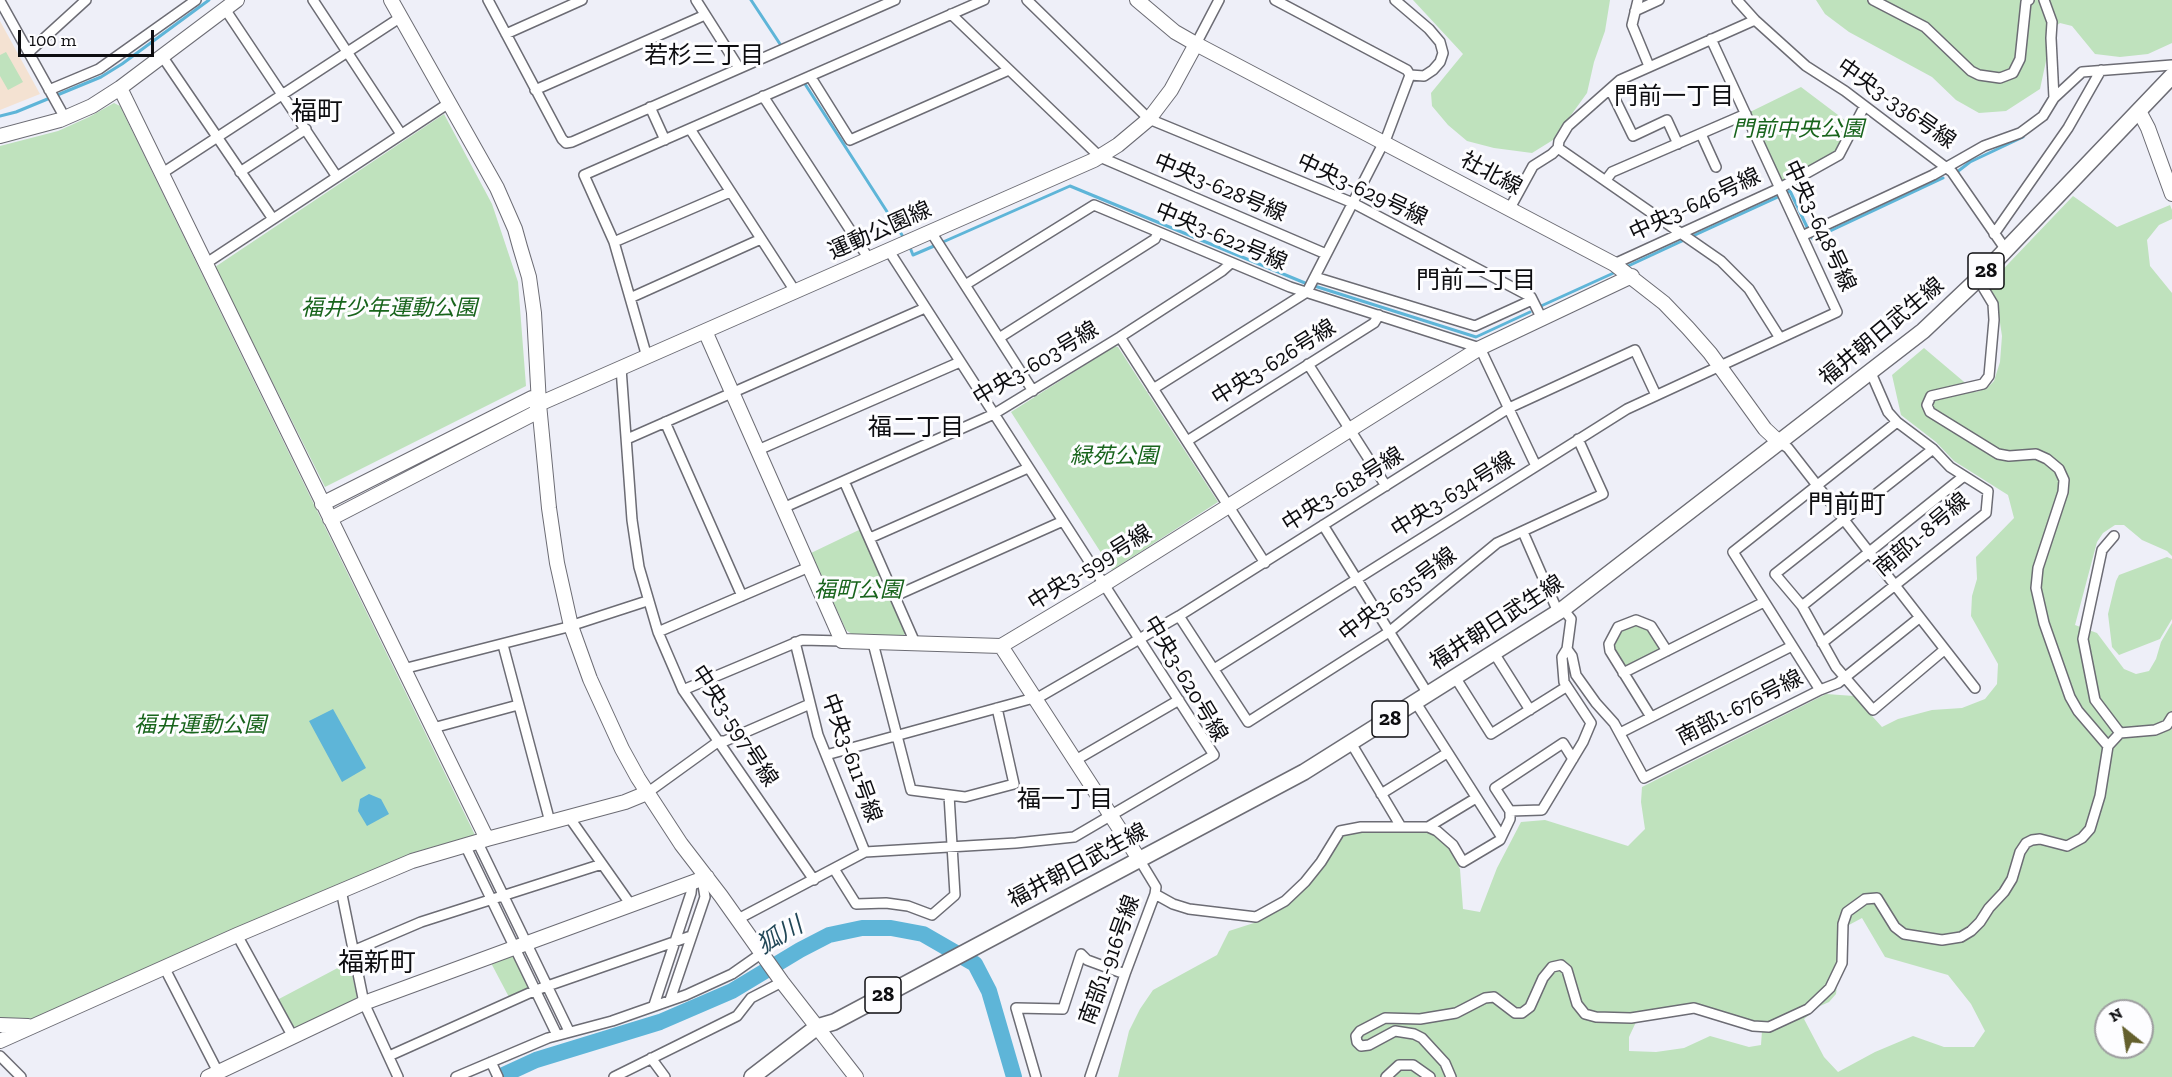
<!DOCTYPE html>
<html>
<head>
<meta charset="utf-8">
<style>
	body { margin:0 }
	#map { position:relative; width:2172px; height:1077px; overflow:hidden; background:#eeeff8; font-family:"Zilla Slab",serif }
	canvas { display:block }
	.north { position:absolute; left:2094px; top:999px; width:60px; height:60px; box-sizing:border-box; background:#fdfdff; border:2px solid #9d9d9f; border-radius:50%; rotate:330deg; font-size:16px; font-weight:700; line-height:24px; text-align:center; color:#0d0d10 }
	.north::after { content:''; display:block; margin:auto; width:21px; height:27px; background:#64602d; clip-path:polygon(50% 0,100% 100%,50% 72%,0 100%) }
	.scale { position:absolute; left:18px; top:30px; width:136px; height:27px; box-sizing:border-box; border:3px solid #0d0d10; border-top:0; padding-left:8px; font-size:18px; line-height:21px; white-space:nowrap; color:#0d0d10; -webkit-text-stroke:4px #fdfdff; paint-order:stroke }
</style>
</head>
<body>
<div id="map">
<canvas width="2172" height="1077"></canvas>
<div class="north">N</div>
<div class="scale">100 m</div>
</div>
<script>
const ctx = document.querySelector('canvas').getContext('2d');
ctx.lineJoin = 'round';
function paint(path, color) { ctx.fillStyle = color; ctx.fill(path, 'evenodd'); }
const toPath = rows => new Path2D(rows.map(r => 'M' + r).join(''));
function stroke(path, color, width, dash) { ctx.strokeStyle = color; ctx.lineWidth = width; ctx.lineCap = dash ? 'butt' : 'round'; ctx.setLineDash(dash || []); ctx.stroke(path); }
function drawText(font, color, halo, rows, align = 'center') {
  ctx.font = font + ' "Zilla Slab","Noto Sans JP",serif'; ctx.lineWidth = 6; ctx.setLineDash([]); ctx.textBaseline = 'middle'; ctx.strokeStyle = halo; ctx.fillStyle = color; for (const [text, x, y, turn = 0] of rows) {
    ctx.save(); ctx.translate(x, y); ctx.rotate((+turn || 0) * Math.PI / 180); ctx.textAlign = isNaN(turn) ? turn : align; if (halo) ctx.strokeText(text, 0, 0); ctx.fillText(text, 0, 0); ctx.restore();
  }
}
const education = toPath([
	[0,21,40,94,0,110]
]);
const green = toPath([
	[1413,0,1610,0,1605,31,1594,62,1587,93,1553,140,1532,153,1494,148,1467,141,1448,125,1432,106,1431,93,1463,54],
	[1816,0,2172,0,2172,43,2148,54,2120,57,2095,54,2072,26,2060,23,2048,32,2046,61,2040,89,2006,111,1979,113,1956,100,1932,77,1849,32,1825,14],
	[6,52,23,82,8,90,0,76,0,55],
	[1801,87,1850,124,1835,152,1784,181,1780,179,1750,112],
	[114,103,120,106,475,835,412,853,27,1021,0,1021,0,146,58,131,89,117],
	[444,114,492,204,518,282,526,386,325,487,215,267],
	[2073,196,2117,227,2170,205,2172,210,2172,219,2159,225,2147,240,2150,266,2172,293,2172,556,2167,551,2142,540,2124,525,2115,525,2103,533,2097,542,2075,625,2097,633,2124,669,2136,674,2149,671,2156,659,2161,642,2172,623,2172,1077,1118,1077,1129,1031,1140,1009,1153,990,1217,955,1229,931,1260,921,1289,903,1308,885,1328,860,1336,843,1342,836,1350,832,1398,830,1424,831,1435,834,1449,847,1460,869,1463,909,1480,912,1497,868,1521,822,1545,820,1628,846,1645,829,1641,802,1642,787,1826,694,1854,696,1882,727,1898,719,1932,710,1962,708,1985,699,1997,684,1998,664,1971,616,1972,596,1977,579,1976,557,2014,518,2008,495,1954,461,1936,442,1901,415,1892,375,1924,348,1976,392,1987,388,1994,381,2000,362,2002,336,1997,303,1988,285],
	[1862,918,1885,957,1948,975,1971,1004,1985,1031,1974,1047,1944,1047,1913,1036,1875,1052,1838,1072,1824,1057,1804,1019,1820,1006,1829,1002,1836,994,1837,985,1846,965,1847,926],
	[2106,1011,2142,1011,2142,1047,2106,1047],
	[1692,1012,1762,1031,1761,1045,1749,1047,1710,1036,1684,1048,1656,1052,1629,1051,1629,1037,1636,1022],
	[1115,346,1118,347,1218,502,1112,570,1011,412],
	[861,529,906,632,903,636,853,635,846,630,811,553],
	[2167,557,2172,559,2172,619,2160,639,2119,655,2112,647,2108,614,2116,581,2119,575],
	[1636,624,1649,629,1660,646,1659,650,1626,667,1622,665,1613,650,1613,644,1620,629],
	[510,956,516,958,530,986,527,991,510,999,491,963],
	[349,962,357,996,354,1002,297,1029,292,1027,277,1000]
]);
const water = toPath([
	[333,709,366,768,342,782,309,721],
	[369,794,381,799,389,814,367,826,358,811,360,799]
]);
const stream = toPath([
	[751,0,780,44],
	[805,84,902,235],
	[0,116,16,112,101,77,122,64,209,0],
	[1957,172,1970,162,2023,137],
	[1788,192,1790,191,1807,227],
	[1695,235,1778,197],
	[1812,237,1813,239,1943,178],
	[943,242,1070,186,1305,283,1476,337,1530,312],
	[911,250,913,255,934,246],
	[1626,267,1682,241],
	[1541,306,1618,271]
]);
const river = toPath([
	[499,1077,536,1060,660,1022,732,991,800,950,829,935,862,928,891,928,923,934,975,964,989,991,1014,1077]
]);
const street = toPath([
	[313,0,401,134],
	[488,0,562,139,566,143,572,142,895,0],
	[696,0,739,68],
	[1027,0,1149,119,1353,203,1531,297,1542,319],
	[1395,0,1429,29,1440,42,1443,53,1440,62,1433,70,1424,76,1410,75],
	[1638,0,1632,25,1649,66],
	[1737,0,1755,20,1806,66,1845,91,1952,172,2006,250],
	[1873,0,1925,27,1971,71,1979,75,2000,78,2013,73,2020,59,2026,2,2029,0],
	[2044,0,2052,22,2051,38,2054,98],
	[0,1,65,118],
	[225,9,337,177],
	[1635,11,1659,0],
	[951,14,1100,157,1326,254],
	[506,34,582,0],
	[1196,44,1219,0],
	[29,52,86,0],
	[162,56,273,219],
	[810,76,850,140,1009,70],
	[1610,89,1633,136,1667,120,1678,144],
	[49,90,99,69,196,0],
	[535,90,705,15],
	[763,96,869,259],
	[650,107,665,140],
	[690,129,795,291],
	[1701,134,1716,167],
	[1558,148,1721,261,1749,289,1780,338],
	[240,172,306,129],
	[161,174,401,17],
	[1606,180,1612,172,1746,114],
	[1510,208,1533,166,1552,154,1558,148,1559,141,1568,126,1620,80,1755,20],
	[931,232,1033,391],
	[1994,234,2068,128,2101,70],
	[1802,236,1933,175,1984,146,2020,133,2043,116,2054,98,2082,72,2172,65],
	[614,242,730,192],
	[205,264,449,103],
	[1614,264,1780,188,1839,155,1864,107],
	[1315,277,1475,326,1532,300],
	[1978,279,1993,304,1994,320,1989,376,1983,384,1931,396,1927,405,1930,412,1998,454,2009,456,2036,454,2047,459,2059,469,2064,480,2063,492,2038,568,2036,588,2044,623,2070,697,2078,711,2108,746],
	[965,285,1094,205,1290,287,1480,348,1536,466],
	[630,298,761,239],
	[1120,337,1265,563],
	[999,338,1155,239,1158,232],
	[647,357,614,242,584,175,984,0],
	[1308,364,1386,486],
	[621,368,632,520,639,567,658,632,683,690,814,880],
	[1153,389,1307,292,1387,136,1410,75,1407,70,1275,0],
	[665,422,742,596],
	[627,439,925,308],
	[1187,441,1374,323,1379,315],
	[1779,442,1788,448,1975,688],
	[1933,449,1775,574,1802,606,1836,667,1873,710,1944,650],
	[758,450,960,362],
	[844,481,916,645],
	[783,508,994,414,1120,337,1222,271,1231,263],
	[1323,525,1428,694],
	[1523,532,1558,612],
	[2114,536,2102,550,2083,639,2095,700,2120,733],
	[870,538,1028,468],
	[895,596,1063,521],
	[1802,606,1964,476],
	[1563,609,1571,619,1567,649,1572,656,1576,675,1596,703,1614,723,1644,778,1820,690,1733,552,1897,422],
	[1179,616,1248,722,1389,632,1497,543,1603,494,1578,439],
	[658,632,809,567],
	[795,642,818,735,865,852],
	[873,643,911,790,965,797,1014,784,997,708],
	[1822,643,1986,513,1988,491,1950,467,1933,449,1897,422,1888,412,1871,373],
	[503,645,550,822],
	[1494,653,1530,710],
	[403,669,564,628,647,601],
	[1214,669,1627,409,1837,312,1711,39],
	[1623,673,1764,602],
	[1455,677,1491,734,1566,687],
	[683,690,802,640,842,641],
	[1820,690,1838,683,1919,618],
	[1416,703,1501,836],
	[1651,717,1610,651,1609,644,1618,627,1636,620,1651,626,1667,651],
	[433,728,518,705],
	[1620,733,1792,646],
	[1351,743,1400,825],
	[2108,746,2120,733,2155,730,2167,725,2172,717],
	[826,755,1041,696,1179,616,1509,408,1635,350,1656,395],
	[1074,761,1179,700],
	[647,793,719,741,725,741,810,704],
	[1381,794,1447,753],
	[1510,811,1542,810,1583,742,1591,723,1564,682,1562,657,1567,649],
	[1510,811,1495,788,1563,743,1573,759],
	[569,817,631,905],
	[1428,827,1476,798],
	[477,841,569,1031],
	[465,845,557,1035],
	[834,869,856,904,886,903,908,906,932,915,955,895,949,795],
	[341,890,364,1003,398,1077],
	[1155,894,1173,904,1189,909,1256,917,1285,901,1305,882,1321,862,1340,831,1361,827,1428,827,1437,831,1453,845,1463,862,1500,840,1510,819,1510,811],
	[738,919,865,852,1016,843,1074,837,1214,755,889,251],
	[237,935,293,1037],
	[353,951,421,922,602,864],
	[164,967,218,1072],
	[670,1000,705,897,702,879],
	[654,1005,691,893,692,883],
	[0,1056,21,1077],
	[389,1056,536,990,691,936],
	[651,1058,665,1077],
	[491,1062,498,1077],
	[456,1077,548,1038,612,1021,686,995,732,974,762,953],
	[614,1077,737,1016,751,998,782,982],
	[1036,1077,1016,1008,1063,1009,1081,954,1087,960,1125,974],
	[1090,1077,1125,974,1155,894,1156,887,1139,859],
	[1386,1077,1399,1065,1413,1065,1430,1077],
	[1451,1077,1445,1063,1422,1038,1414,1034,1395,1031,1369,1045,1361,1046,1357,1042,1356,1036,1360,1031,1385,1018,1420,1019,1456,1013,1485,998,1494,997,1515,1013,1522,1013,1530,1007,1543,978,1552,967,1561,965,1567,970,1577,1004,1585,1014,1596,1017,1631,1018,1694,1008,1753,1026,1769,1027,1808,1009,1830,988,1842,963,1843,924,1847,912,1865,899,1877,898,1895,927,1904,934,1942,940,1961,937,1971,931,1980,922,1989,908,2004,892,2012,879,2020,852,2026,843,2032,840,2040,839,2067,846,2082,838,2090,829,2100,796,2108,746]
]);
const secondary = toPath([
	[391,0,497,188,515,229,520,247,529,277,534,313,539,404,549,508,557,563,571,626,590,679,622,749,638,778,681,844,721,896,782,982,856,1077],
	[1137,0,1175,32,1196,44,1614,264,1664,303,1688,328,1710,353,1765,429,1779,442],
	[120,88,487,839],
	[2139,111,2148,128,2172,194],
	[0,136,60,120,92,106,120,88,237,0],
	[705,331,842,641,1001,646,1103,585,1480,348,1632,276],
	[539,404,1094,160,1118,145,1149,119,1171,90,1196,44],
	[322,504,532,398,539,404],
	[330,519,535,413,539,404],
	[1001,646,1139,859],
	[0,1025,28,1026],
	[0,1041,237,935,412,861,487,839,625,802,647,793],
	[208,1077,364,1003,707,877]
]);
const primary = toPath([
	[752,1077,817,1027,834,1022,1304,772,1563,609,1923,331,1978,279,2172,76]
]);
const shields = [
	[1986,271,36],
	[1390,719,36],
	[883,995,36]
];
const shieldNames = [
	["28",1986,271],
	["28",1390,719],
	["28",883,995]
];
const streetNames = [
	["中央3-336号線",1896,104,35],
	["社北線",1491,174,28],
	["中央3-628号線",1220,188,23],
	["中央3-629号線",1362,190,25],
	["中央3-646号線",1695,205,-25],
	["中央3-648号線",1819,226,65],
	["運動公園線",880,231,-24],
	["中央3-622号線",1221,237,23],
	["福井朝日武生線",1882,332,-40],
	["中央3-626号線",1274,363,-32],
	["中央3-603号線",1036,364,-31],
	["中央3-618号線",1343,490,-32],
	["中央3-634号線",1453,495,-32],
	["南部1-8号線",1922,535,-40],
	["中央3-599号線",1090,568,-32],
	["中央3-635号線",1398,595,-37],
	["福井朝日武生線",1497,623,-33],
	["中央3-620号線",1185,679,59],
	["南部1-676号線",1740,708,-27],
	["中央3-597号線",734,726,57],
	["中央3-611号線",851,758,70],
	["福井朝日武生線",1078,866,-28],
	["南部1-916号線",1110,960,-70]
];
const parkNames = [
	["門前中央公園",1798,130],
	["福井少年運動公園",389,309],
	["緑苑公園",1114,457],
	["福町公園",858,591],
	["福井運動公園",200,726]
];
const neighbourhoodNames = [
	["若杉三丁目",704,56],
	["門前一丁目",1674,97],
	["門前二丁目",1476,281],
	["福二丁目",916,428],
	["福一丁目",1065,800]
];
const waterNames = [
	["狐川",780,936,-30]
];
const quarterNames = [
	["福町",317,113],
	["門前町",1847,506],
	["福新町",377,964]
];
paint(education, '#f4e2d2');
paint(green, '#bfe2bd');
paint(water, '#5eb5d8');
stroke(stream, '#5eb5d8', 3);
stroke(river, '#5eb5d8', 16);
stroke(street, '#6c6c74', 12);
stroke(secondary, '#6c6c74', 16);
stroke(primary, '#6c6c74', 18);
stroke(street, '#fff', 9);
stroke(secondary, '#fff', 14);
stroke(primary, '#fff', 15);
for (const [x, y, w] of shields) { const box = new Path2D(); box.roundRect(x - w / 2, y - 18, w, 36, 4.5); ctx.fillStyle = '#fdfdff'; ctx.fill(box); stroke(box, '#0d0d10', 1.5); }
drawText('bold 21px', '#0d0d10', null, shieldNames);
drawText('22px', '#0d0d10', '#fdfdff', streetNames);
drawText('italic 22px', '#18641c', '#fdfdff', parkNames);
drawText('24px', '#0d0d10', '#fdfdff', neighbourhoodNames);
drawText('italic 24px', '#204656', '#fdfdff', waterNames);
drawText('26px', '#0d0d10', '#fdfdff', quarterNames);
</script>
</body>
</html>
